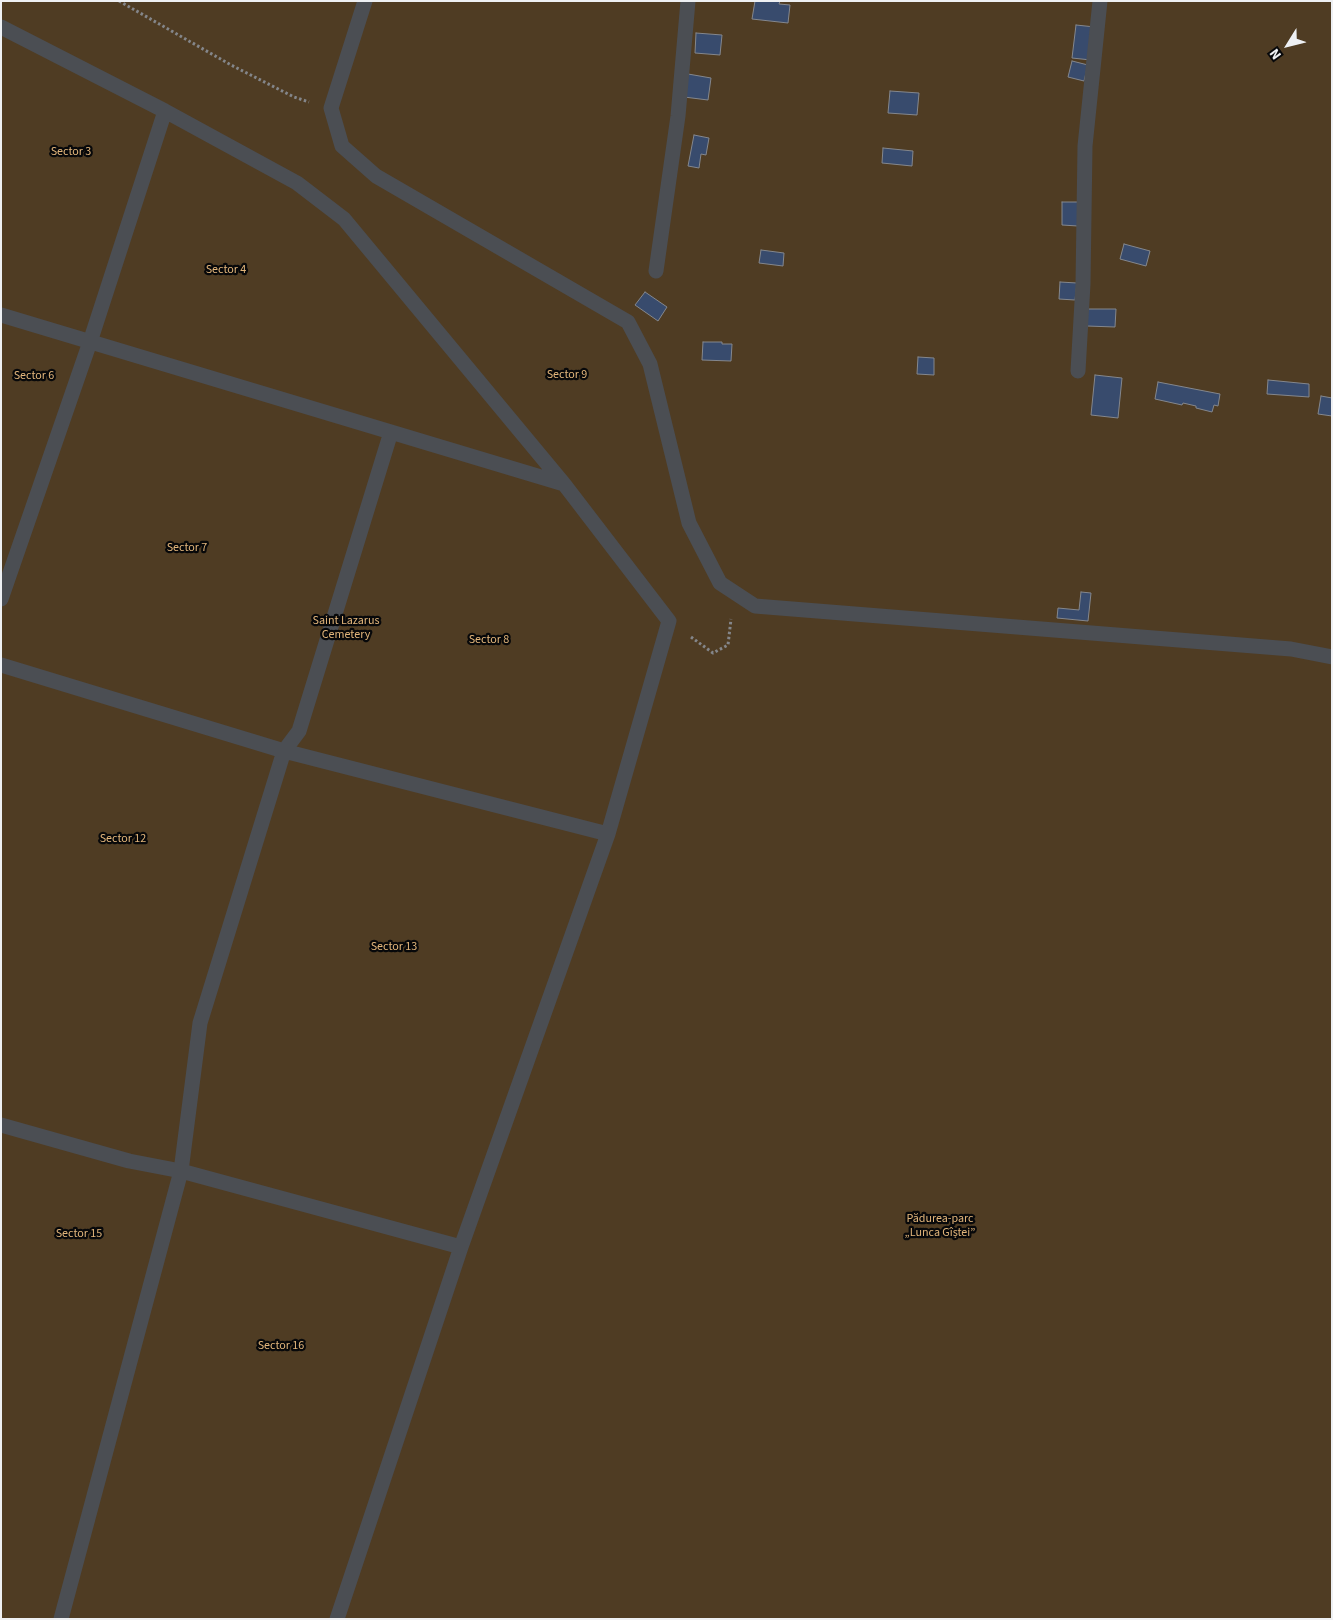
<!DOCTYPE html>
<html>
<head>
<meta charset="utf-8">
<style>
	body { margin:0 }
	#map { position:relative; width:1333px; height:1620px; overflow:hidden; background:#1c1e23; font-family:"Source Sans 3",sans-serif }
	canvas { display:block }
	.frame { position:absolute; inset:0; border:2px solid #eef0f3; pointer-events:none }
	.north { position:absolute; left:1263px; top:20px; width:50px; height:50px; -webkit-text-stroke:4px #07080a; paint-order:stroke; rotate:234deg; font-size:14px; font-weight:700; line-height:20px; text-align:center; color:#eef0f3 }
	.north::after { content:''; display:block; margin:auto; width:18px; height:22px; background:#eef0f3; clip-path:polygon(50% 0,100% 100%,50% 72%,0 100%) }
</style>
</head>
<body>
<div id="map">
<canvas width="1333" height="1620"></canvas>
<div class="frame"></div>
<div class="north">N</div>
</div>
<script>
const ctx = document.querySelector('canvas').getContext('2d');
ctx.lineJoin = 'round';
function paint(path, color) { ctx.fillStyle = color; ctx.fill(path, 'evenodd'); }
const toPath = rows => new Path2D(rows.map(r => 'M' + r).join(''));
function stroke(path, color, width, dash) { ctx.strokeStyle = color; ctx.lineWidth = width; ctx.lineCap = dash ? 'butt' : 'round'; ctx.setLineDash(dash || []); ctx.stroke(path); }
function drawText(font, color, halo, rows, align = 'center') {
  ctx.font = font + ' "Source Sans 3",sans-serif'; ctx.lineWidth = 4.5; ctx.setLineDash([]); ctx.textBaseline = 'middle'; ctx.strokeStyle = halo; ctx.fillStyle = color; for (const [text, x, y, turn = 0] of rows) {
    ctx.save(); ctx.translate(x, y); ctx.rotate((+turn || 0) * Math.PI / 180); ctx.textAlign = isNaN(turn) ? turn : align; if (halo) ctx.strokeText(text, 0, 0); ctx.fillText(text, 0, 0); ctx.restore();
  }
}
const green = toPath([
	[1,1,1332,1,1332,1619,1,1619]
]);
const building = toPath([
	[755,1,780,1,779,4,790,5,788,23,752,19,755,1],
	[1076,25,1095,27,1091,60,1072,58,1076,25],
	[696,33,722,35,720,55,695,53,696,33],
	[1072,61,1088,65,1084,81,1068,77,1072,61],
	[688,74,711,78,708,100,684,97,688,74],
	[890,91,919,93,917,115,888,113,890,91],
	[694,135,709,138,706,155,701,154,699,168,688,166,694,135],
	[883,148,913,151,912,166,882,163,883,148],
	[1062,202,1079,202,1078,226,1062,225,1062,202],
	[1124,244,1150,251,1146,266,1120,259,1124,244],
	[761,250,784,253,783,266,759,263,761,250],
	[1060,282,1077,283,1075,300,1059,299,1060,282],
	[645,292,667,307,658,321,635,305,645,292],
	[1087,309,1116,309,1115,327,1087,326,1087,309],
	[703,342,722,342,722,344,732,344,731,361,702,360,703,342],
	[918,357,934,358,934,375,917,374,918,357],
	[1095,375,1122,378,1118,418,1091,415,1095,375],
	[1268,380,1309,384,1309,397,1267,394,1268,380],
	[1158,382,1220,394,1218,406,1214,405,1212,412,1196,408,1196,406,1183,403,1182,405,1155,399,1158,382],
	[1321,396,1332,398,1332,416,1318,414,1321,396],
	[1081,592,1091,593,1088,621,1057,618,1058,608,1079,610,1081,592]
]);
const path = toPath([
	[119,1,231,65,294,97,309,102],
	[691,637,713,653,728,645,731,619]
]);
const minor = toPath([
	[365,1,331,108,342,146,376,176,628,322,650,364,689,523,720,583,755,606,1291,649,1332,657],
	[1,27,165,111,297,183,344,219,564,484,669,621,608,834,461,1247,337,1619],
	[656,271,678,116,688,1],
	[1,315,564,484],
	[1078,371,1083,284,1085,146,1100,1],
	[1,599,90,342,165,111],
	[1,665,284,751,608,834],
	[1,1125,129,1161,181,1171,461,1247],
	[61,1619,181,1171,200,1023,284,751,299,731,391,432]
]);
const parkNames = [
	["Sector 3",71,152],
	["Sector 4",226,270],
	["Sector 9",567,375],
	["Sector 6",34,376],
	["Sector 7",187,548],
	["Saint Lazarus",346,621],
	["Cemetery",346,635],
	["Sector 8",489,640],
	["Sector 12",123,839],
	["Sector 13",394,947],
	["Pădurea-parc",940,1219],
	["„Lunca Gîștei”",940,1233],
	["Sector 15",79,1234],
	["Sector 16",281,1346]
];
paint(green, '#4f3c23');
paint(building, '#384b6d');
stroke(building, '#84878d', 1);
stroke(path, '#84868a', 3, [2.5, 2.5]);
stroke(minor, '#4b4e53', 15);
drawText('12px', '#e3b67b', '#07080a', parkNames);
</script>
</body>
</html>
